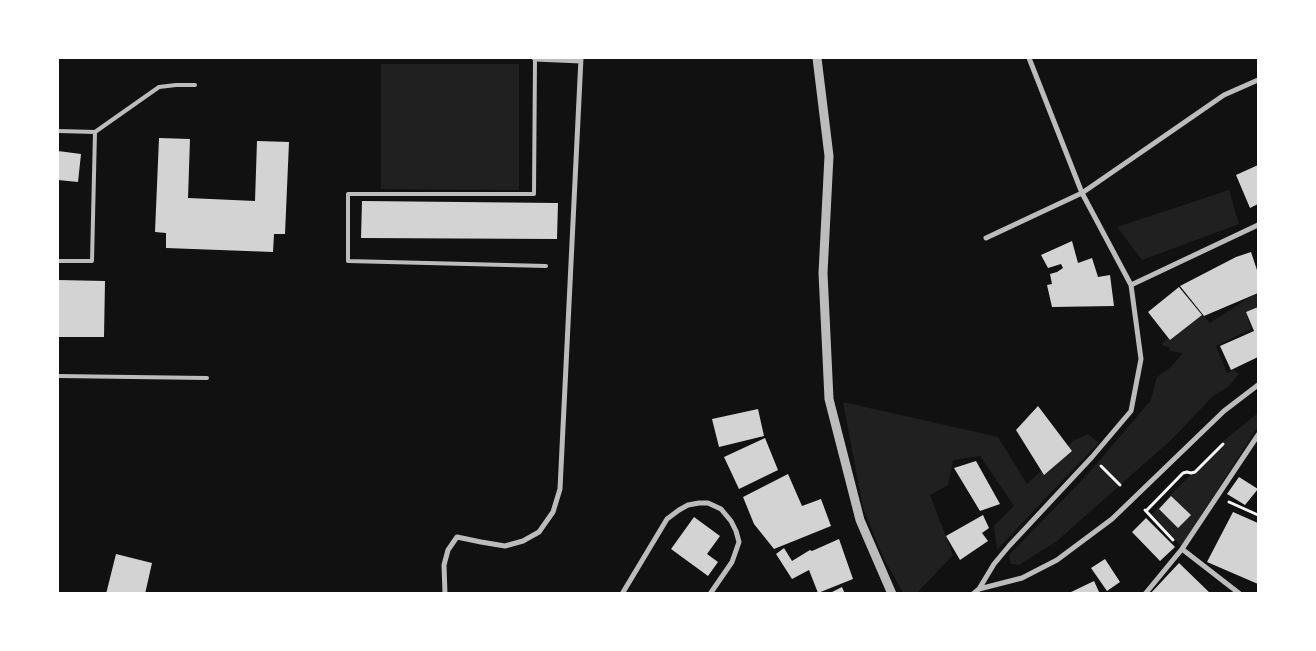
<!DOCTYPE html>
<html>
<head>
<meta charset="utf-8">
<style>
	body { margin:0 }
	#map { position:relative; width:1316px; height:651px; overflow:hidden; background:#111; font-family:"Golos Text",sans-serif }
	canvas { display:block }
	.frame { position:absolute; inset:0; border:59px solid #fff; pointer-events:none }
</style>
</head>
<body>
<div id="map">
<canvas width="1316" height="651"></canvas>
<div class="frame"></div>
</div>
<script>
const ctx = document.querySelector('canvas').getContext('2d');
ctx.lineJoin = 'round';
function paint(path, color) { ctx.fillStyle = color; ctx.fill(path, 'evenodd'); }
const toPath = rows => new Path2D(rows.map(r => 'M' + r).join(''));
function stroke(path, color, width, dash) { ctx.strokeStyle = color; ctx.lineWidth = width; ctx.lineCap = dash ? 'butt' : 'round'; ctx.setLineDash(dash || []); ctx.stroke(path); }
const green = toPath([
	[381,64,519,64,519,190,381,189],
	[1229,190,1239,224,1142,260,1117,227],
	[1258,292,1258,307,1246,312,1251,329,1216,346,1227,373,1234,370,1239,374,1228,387,1213,396,1172,439,1057,541,1019,565,1011,564,1009,555,1087,475,1151,400,1157,377,1171,367,1183,353,1170,351,1169,347,1163,346,1162,343,1201,314,1210,323],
	[843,402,998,437,1027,484,1073,441,1088,434,1099,443,1058,485,997,550,994,526,1014,506,980,456,953,460,948,485,930,495,953,555,917,593,903,593,883,557,863,508],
	[1258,413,1258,427,1181,546,1152,514,1227,438]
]);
const building = toPath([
	[159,138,190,139,188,198,255,201,257,141,289,142,285,234,274,234,273,252,166,248,166,233,155,232],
	[58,151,81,154,78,182,58,180],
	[1258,165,1258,204,1250,208,1236,175],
	[362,201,558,203,557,239,361,238],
	[1072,241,1078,263,1092,258,1098,277,1110,275,1114,306,1052,307,1047,285,1052,284,1050,274,1057,272,1063,268,1061,264,1048,268,1041,255],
	[1251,252,1258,273,1258,293,1204,316,1180,286,1236,257],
	[58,280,105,281,104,337,58,337],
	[1179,287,1202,315,1170,340,1148,312],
	[1258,307,1258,357,1231,370,1220,346,1254,331,1246,312],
	[1038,406,1072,451,1044,475,1016,430],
	[758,409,764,436,719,447,712,419],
	[765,438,778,470,739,489,724,457],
	[976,461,1000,504,980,511,954,468],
	[788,474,802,506,821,499,831,526,774,549,754,524,743,497],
	[1239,477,1258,489,1245,505,1227,494],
	[1171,496,1191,515,1178,528,1159,509],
	[1233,512,1258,523,1258,584,1207,562],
	[983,515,989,528,982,533,988,541,960,560,946,536],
	[694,517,720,536,707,554,718,562,708,576,671,549],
	[1146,518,1175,547,1160,561,1132,532],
	[839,539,853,579,818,593,809,570,792,579,776,554,784,548,792,561,810,550,812,551],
	[116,554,152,563,145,594,106,594],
	[1105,559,1120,582,1107,591,1091,568],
	[1179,563,1211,594,1150,594],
	[1094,581,1100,594,1067,594],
	[842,587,845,594,828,594]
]);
const path = toPath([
	[1101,466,1120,485],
	[1229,502,1258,515],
	[1145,510,1173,540],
	[1146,511,1183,473,1187,472,1191,473,1195,472,1223,444]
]);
const service = toPath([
	[535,59,534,194,348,194,348,261,546,266],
	[58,131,95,132],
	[58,261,92,261,95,132,159,87,176,85,195,85],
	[58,376,207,378]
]);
const minor = toPath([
	[534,58,535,59,581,61],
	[986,238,1082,193,1224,95,1258,80],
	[1131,285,1258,225],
	[1182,549,1240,594],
	[979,589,1022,578,1057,560,1112,519,1224,411,1258,385],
	[445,594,444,565,448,550,457,537,481,542,505,546,523,541,539,532,553,512,560,489,581,58],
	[622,594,667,519,679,510,688,505,699,503,708,503,721,509,731,521,736,531,739,542,732,562,710,594],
	[973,594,979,589,994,564,1009,546,1092,457,1131,411,1141,359,1131,285,1082,193,1029,58],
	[1145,594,1182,549,1258,435]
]);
const tertiary = toPath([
	[817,58,829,156,823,273,829,399,860,520,892,594]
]);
paint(green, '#202020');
paint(building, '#d3d3d3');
stroke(path, '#f5f5f5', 3);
stroke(service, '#bcbcbc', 4);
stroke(minor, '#bcbcbc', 5);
stroke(tertiary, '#bcbcbc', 9);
</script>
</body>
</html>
